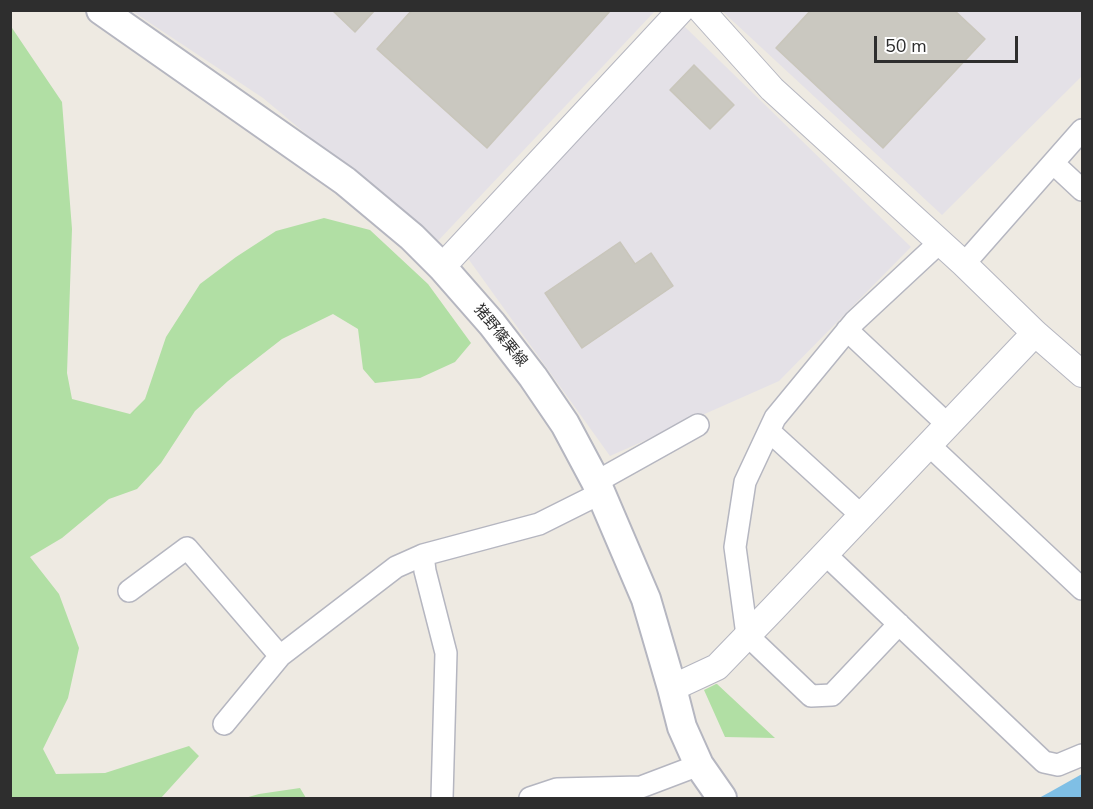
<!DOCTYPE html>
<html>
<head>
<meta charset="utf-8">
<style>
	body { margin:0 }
	#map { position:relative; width:1093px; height:809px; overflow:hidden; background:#eeeae2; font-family:"Nunito Sans",sans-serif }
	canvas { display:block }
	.frame { position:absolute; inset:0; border:12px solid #2e2e2e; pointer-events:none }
	.scale { position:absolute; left:874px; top:36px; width:144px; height:27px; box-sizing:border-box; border:3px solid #2e2e2e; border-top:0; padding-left:8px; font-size:18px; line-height:21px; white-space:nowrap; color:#2e2e2e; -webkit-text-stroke:4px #fff; paint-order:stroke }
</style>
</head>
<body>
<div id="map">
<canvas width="1093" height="809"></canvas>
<div class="frame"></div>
<div class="scale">50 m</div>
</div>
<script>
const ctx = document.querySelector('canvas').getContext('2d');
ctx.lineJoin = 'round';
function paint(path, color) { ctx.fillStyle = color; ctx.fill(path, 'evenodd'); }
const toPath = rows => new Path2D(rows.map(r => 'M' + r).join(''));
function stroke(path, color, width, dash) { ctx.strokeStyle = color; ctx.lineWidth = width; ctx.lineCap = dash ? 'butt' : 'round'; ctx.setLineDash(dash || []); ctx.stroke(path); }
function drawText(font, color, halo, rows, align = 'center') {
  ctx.font = font + ' "Nunito Sans","Noto Sans JP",sans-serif'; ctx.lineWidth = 6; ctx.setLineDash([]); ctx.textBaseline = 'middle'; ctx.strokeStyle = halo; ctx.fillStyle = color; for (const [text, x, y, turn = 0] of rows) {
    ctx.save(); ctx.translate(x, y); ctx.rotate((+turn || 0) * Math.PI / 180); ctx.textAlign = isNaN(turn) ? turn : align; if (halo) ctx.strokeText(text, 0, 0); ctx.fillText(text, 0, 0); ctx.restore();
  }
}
const industrial = toPath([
	[132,11,655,11,436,243,263,98],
	[722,11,1082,11,1082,76,942,215],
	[683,25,911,247,779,381,610,456,467,257]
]);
const green = toPath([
	[10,25,62,102,72,229,67,373,72,399,130,414,145,399,166,337,200,284,236,257,276,231,324,218,370,230,428,284,471,343,455,362,420,378,375,383,363,369,358,329,333,314,282,339,228,381,195,411,161,463,137,489,109,499,62,538,30,557,59,594,79,648,68,698,43,749,56,774,105,773,189,746,199,756,161,798,11,798],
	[716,684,717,684,775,738,725,737,704,690],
	[300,788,306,798,245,798,259,794]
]);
const water = toPath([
	[1082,774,1082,798,1039,798,1050,792]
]);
const building = toPath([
	[332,10,375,10,355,32,332,10],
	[412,10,611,10,487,148,377,49,412,10],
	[811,10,954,10,985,39,883,148,776,48,811,10],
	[694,65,734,105,710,129,670,90,694,65],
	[620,242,635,264,651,253,673,286,582,348,545,293,620,242]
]);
const minor = toPath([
	[1053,163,1082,190],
	[964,264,1082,130],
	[847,330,948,425],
	[769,431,862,516],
	[929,445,1082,589],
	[596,482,698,425],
	[825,554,1044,762,1058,765,1082,755],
	[129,591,187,548,280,656],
	[899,624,832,695,811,696,747,635,735,547,745,482,775,418,855,321,940,242],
	[224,724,280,656,396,567,423,555],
	[442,798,446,653,425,571,423,555,539,524,601,493],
	[530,798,557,789,641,787,699,765]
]);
const tertiary = toPath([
	[701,10,772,89,964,264,1035,333,1082,374],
	[442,267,681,10],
	[672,688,717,667,773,609,1035,333]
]);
const secondary = toPath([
	[101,10,345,181,412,237,442,267,492,324,533,377,565,424,596,482,646,599,672,688,682,727,699,765,722,798]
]);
const streetNames = [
	["猪野篠栗線",500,336,51]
];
paint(industrial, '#e4e1e7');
paint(green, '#b1dfa4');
paint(water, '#7fbfe5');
paint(building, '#cac8c0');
stroke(building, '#c9c6bb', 1.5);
stroke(minor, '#b5b6c0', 24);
stroke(tertiary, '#b5b6c0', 28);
stroke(secondary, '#b5b6c0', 32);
stroke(minor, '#fff', 21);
stroke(tertiary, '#fff', 26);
stroke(secondary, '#fff', 28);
drawText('15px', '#2e2e2e', '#fff', streetNames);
</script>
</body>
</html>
